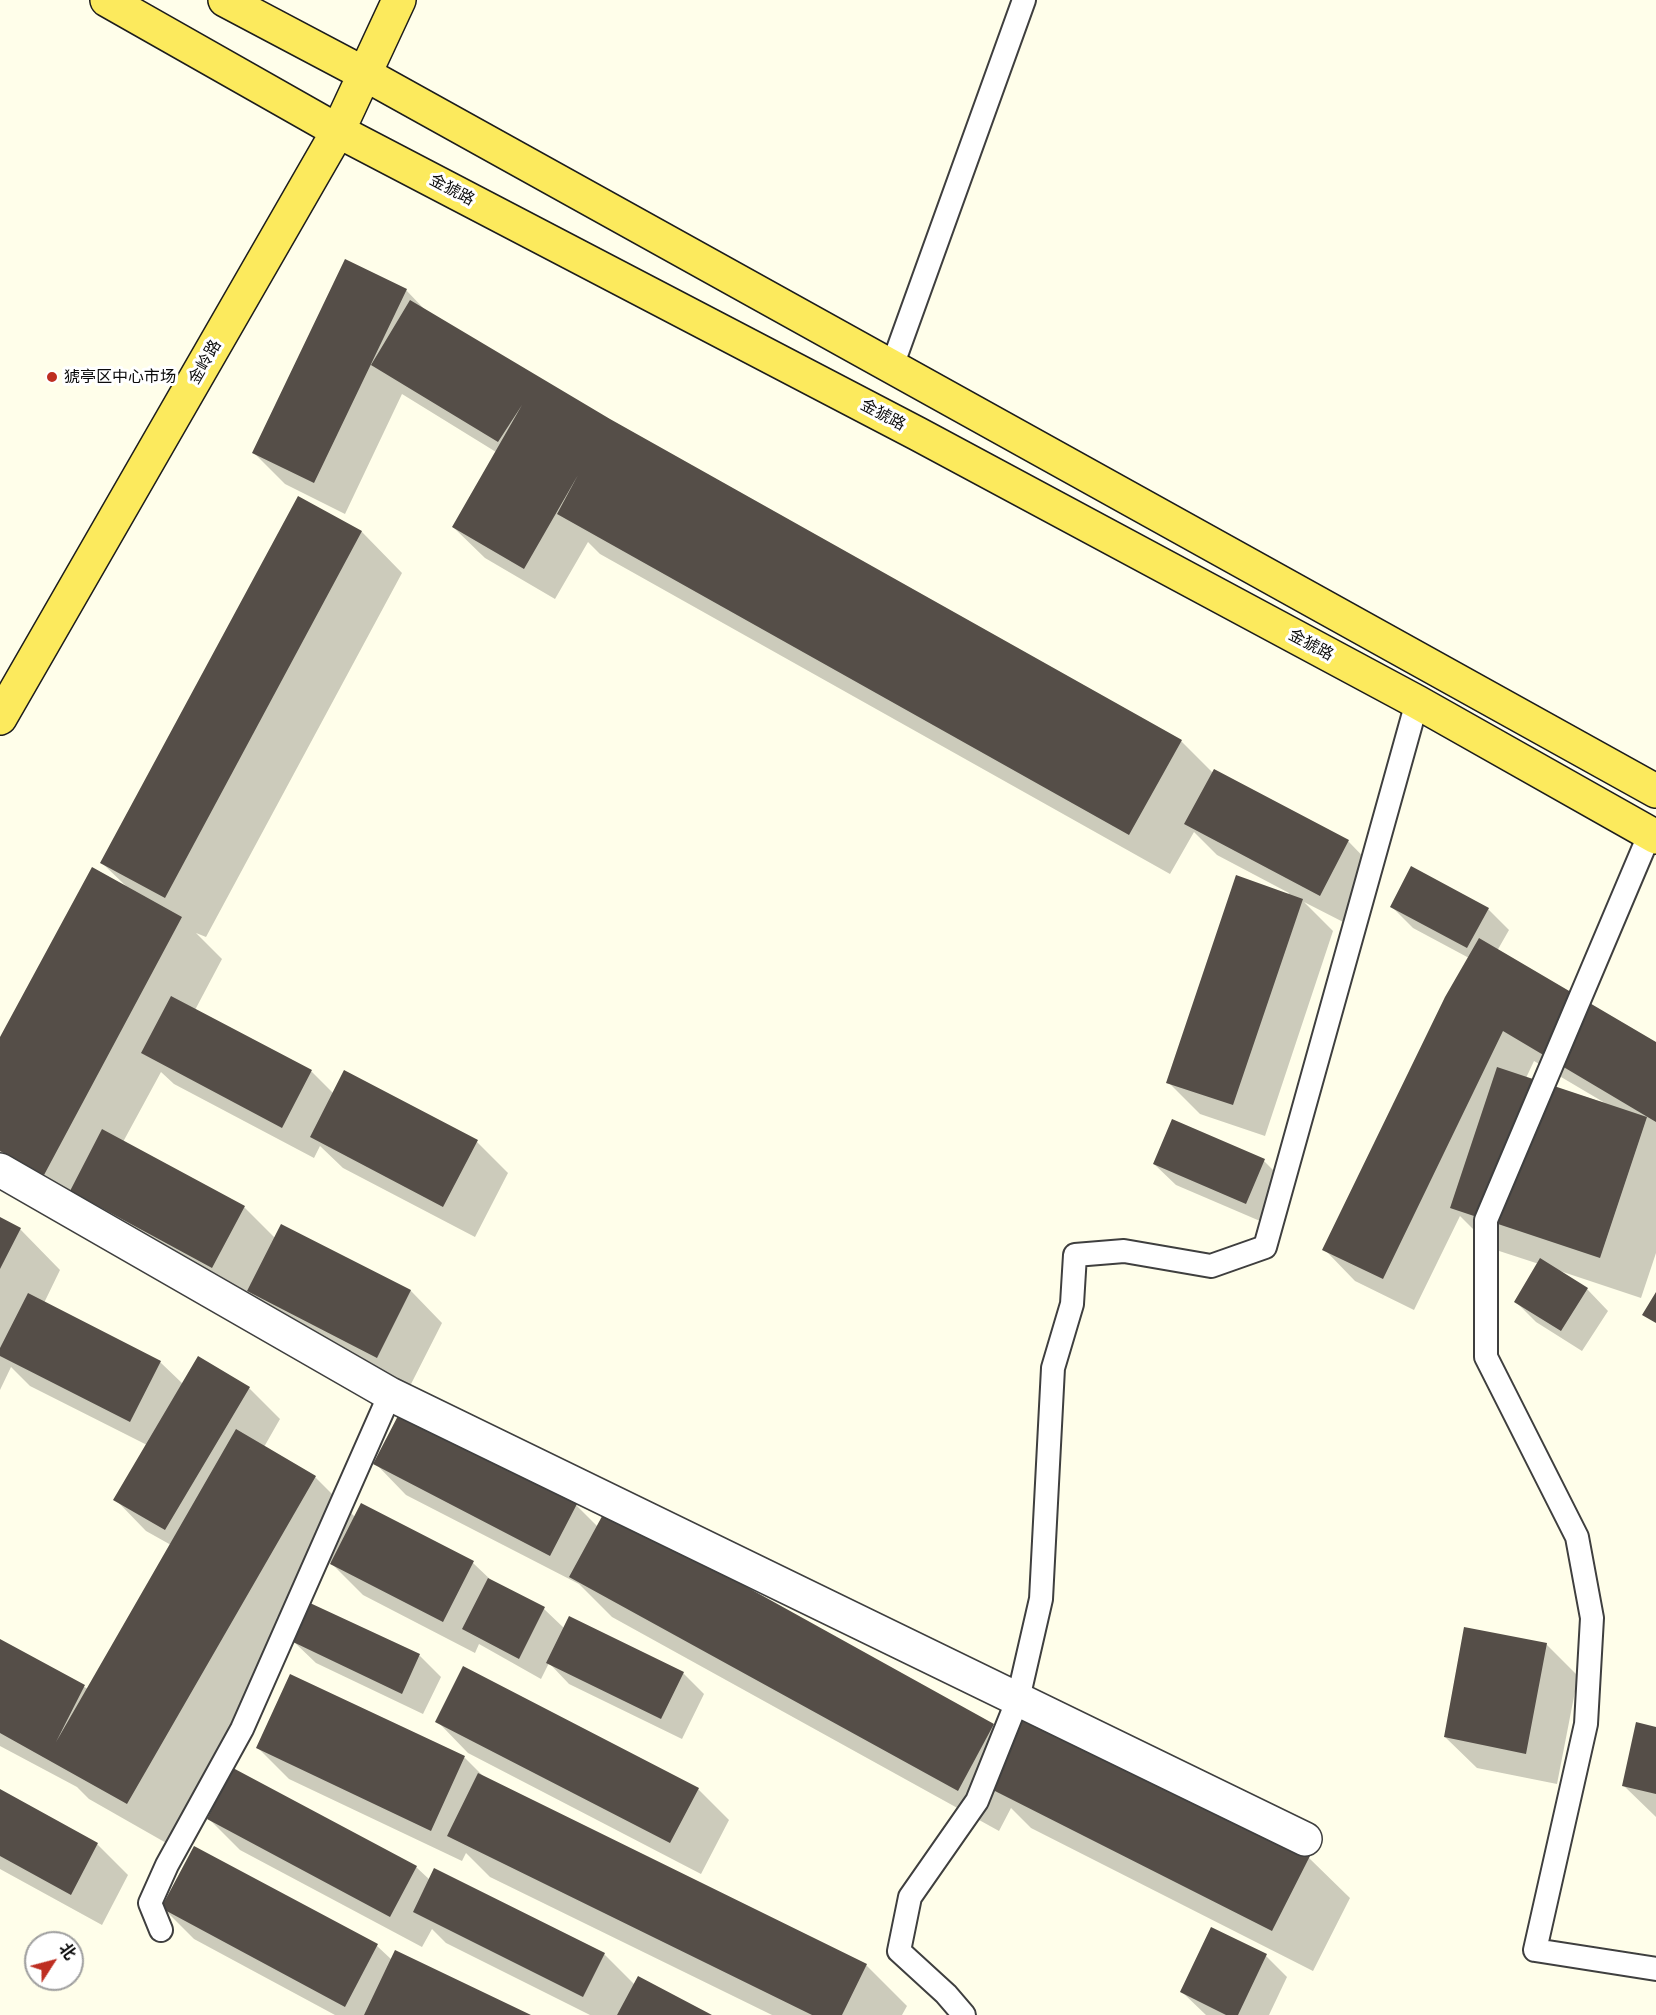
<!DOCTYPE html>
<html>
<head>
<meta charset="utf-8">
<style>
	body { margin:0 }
	#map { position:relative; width:1656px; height:2015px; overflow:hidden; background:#fffeea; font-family:"Crimson Pro","Noto Sans SC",serif }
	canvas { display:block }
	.north { position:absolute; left:24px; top:1931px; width:60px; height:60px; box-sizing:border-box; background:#fff; border:2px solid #9e9e9e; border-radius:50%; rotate:54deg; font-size:16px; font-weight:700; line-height:24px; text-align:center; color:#0c0c0c }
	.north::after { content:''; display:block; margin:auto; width:21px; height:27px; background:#be2e21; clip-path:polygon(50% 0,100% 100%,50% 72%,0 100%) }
</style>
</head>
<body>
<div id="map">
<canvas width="1656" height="2015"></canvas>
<div class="north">北</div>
</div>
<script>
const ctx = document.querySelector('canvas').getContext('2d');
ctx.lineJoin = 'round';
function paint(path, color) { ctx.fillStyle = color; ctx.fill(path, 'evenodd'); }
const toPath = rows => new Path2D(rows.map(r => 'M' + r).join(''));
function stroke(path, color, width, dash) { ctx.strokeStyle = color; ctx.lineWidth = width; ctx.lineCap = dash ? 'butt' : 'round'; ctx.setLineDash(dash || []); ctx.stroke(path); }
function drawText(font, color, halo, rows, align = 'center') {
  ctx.font = font + ' "Crimson Pro","Noto Sans SC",serif'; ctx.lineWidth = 6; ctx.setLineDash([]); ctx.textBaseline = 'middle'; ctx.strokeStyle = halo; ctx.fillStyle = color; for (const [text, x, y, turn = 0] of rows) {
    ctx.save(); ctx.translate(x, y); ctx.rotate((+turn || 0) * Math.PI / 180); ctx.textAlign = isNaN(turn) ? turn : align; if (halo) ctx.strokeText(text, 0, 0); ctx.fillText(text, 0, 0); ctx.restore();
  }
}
const shadow = toPath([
	[406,290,427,312,609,420,1181,741,1213,773,1348,841,1379,873,1351,926,1304,902,1333,931,1265,1136,1200,1114,1168,1082,1289,893,1217,855,1194,832,1170,874,600,554,588,542,555,599,485,558,453,527,496,452,402,394,345,514,285,484,254,453],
	[298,498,362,532,402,573,206,937,196,933,222,959,195,1010,312,1072,333,1093,477,1142,508,1173,475,1237,343,1168,320,1146,314,1158,174,1084,161,1072,123,1142,244,1207,275,1238,282,1226,411,1291,442,1323,409,1388,280,1323,248,1291,244,1298,0,1168,0,1041,127,887,102,863],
	[1392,907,1488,909,1509,930,1497,951,1656,1044,1656,1253,1641,1298,1560,1271,1587,1289,1608,1311,1582,1351,1536,1322,1515,1301,1539,1264,1493,1249,1460,1216,1414,1310,1355,1281,1324,1249,1469,958,1413,928],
	[1534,1061,1605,1103,1526,1078],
	[1264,1161,1285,1182,1267,1224,1176,1185,1154,1164],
	[0,1219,20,1229,60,1270,44,1303,160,1362,183,1384,249,1388,280,1419,264,1447,315,1477,355,1517,362,1505,473,1563,493,1582,544,1609,565,1629,683,1673,704,1694,682,1739,569,1684,549,1663,541,1679,479,1644,475,1653,363,1595,330,1562,168,1844,89,1799,77,1787,0,1746,0,1641,88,1689,171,1545,146,1531,115,1499,147,1445,30,1386,11,1367,0,1390],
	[375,1463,576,1505,598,1527,993,1725,1012,1744,1027,1715,1309,1858,1350,1898,1313,1971,1031,1828,1011,1808,999,1831,612,1617,579,1584,406,1495],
	[311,1605,420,1656,441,1677,423,1714,316,1663,294,1642],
	[1546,1644,1578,1676,1557,1784,1477,1768,1445,1737],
	[291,1676,465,1758,486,1779,866,1965,907,2006,902,2015,772,2015,490,1877,466,1853,462,1861,289,1779,257,1747],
	[437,1721,698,1789,729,1820,701,1874,468,1753],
	[1656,1729,1656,1817,1623,1785],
	[0,1791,97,1844,128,1875,102,1925,0,1869],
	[209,1819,416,1867,430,1880,604,1954,635,1985,709,2015,590,2015,446,1943,432,1929,422,1947,240,1850],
	[163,1908,377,1946,392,1960,527,2015,335,2015,194,1939],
	[1266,1956,1287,1977,1269,2015,1206,2015,1182,1992]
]);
const building = toPath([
	[345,259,407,289,314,483,252,453],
	[410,300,610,419,1182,740,1129,835,557,514,578,475,524,569,452,527,522,405,498,442,371,365],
	[298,496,362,531,165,898,100,863],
	[1214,769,1349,840,1320,896,1184,824],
	[1411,866,1489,908,1467,948,1390,907],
	[92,867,182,917,44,1175,0,1151,0,1037],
	[1236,875,1303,899,1233,1105,1166,1083],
	[1479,938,1656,1042,1656,1122,1503,1031,1383,1279,1322,1250,1445,997],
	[171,996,312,1070,282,1128,141,1053],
	[1497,1067,1647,1117,1600,1258,1450,1208],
	[344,1070,478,1140,443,1207,310,1137],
	[1172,1119,1265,1159,1246,1204,1153,1164],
	[102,1129,245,1206,212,1268,70,1191],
	[0,1217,21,1228,0,1269],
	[281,1224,411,1290,377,1358,247,1291],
	[1540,1258,1588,1288,1561,1331,1514,1302],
	[1656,1292,1656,1323,1642,1315],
	[28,1293,161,1361,130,1422,0,1356,0,1348],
	[198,1356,250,1387,165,1530,113,1500],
	[400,1412,577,1504,550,1556,373,1464],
	[236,1429,316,1476,127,1804,0,1733,0,1639,85,1685,56,1742],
	[361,1503,474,1561,443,1622,330,1564],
	[606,1509,994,1724,958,1791,569,1577],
	[488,1578,545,1607,519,1659,462,1629],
	[310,1603,420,1654,402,1694,293,1642],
	[569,1616,684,1672,661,1719,546,1663],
	[1464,1627,1547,1643,1526,1754,1444,1737],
	[463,1666,699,1788,670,1843,435,1722],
	[290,1674,465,1756,431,1831,256,1748],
	[1026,1713,1310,1856,1272,1931,989,1788],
	[1636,1722,1656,1727,1656,1794,1622,1786],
	[233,1768,417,1866,390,1917,207,1819],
	[478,1773,867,1964,842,2015,812,2015,447,1836],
	[0,1789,98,1843,71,1895,0,1856],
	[194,1846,378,1944,345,2007,161,1908],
	[434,1868,605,1953,583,1997,413,1912],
	[1211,1927,1267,1954,1238,2015,1226,2015,1180,1992],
	[395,1950,531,2015,364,2015],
	[638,1976,712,2015,617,2015]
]);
const lane = toPath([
	[891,369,1024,0],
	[1650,833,1486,1220,1486,1357,1577,1537,1592,1618,1586,1724,1535,1950,1656,1969],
	[161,1930,150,1903,167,1865,242,1729,390,1394],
	[964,2015,946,1994,899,1951,910,1897,977,1801,1018,1699,1041,1599,1053,1368,1072,1304,1075,1255,1124,1251,1211,1266,1265,1247,1417,702]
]);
const street = toPath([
	[0,1170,390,1394,1305,1839]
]);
const primary = toPath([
	[107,0,338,131,918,434,1417,702,1656,837],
	[225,0,363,73,1656,791],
	[0,718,338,131,399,0]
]);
const markers = [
	[52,377,6,"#be2e21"]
];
const streetNames = [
	["金猇路",452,190,28],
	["金岭路",205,362,-60],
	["金猇路",883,415,28],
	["金猇路",1311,645,28]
];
const poiNames = [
	["猇亭区中心市场",64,377]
];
paint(shadow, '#0003');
paint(building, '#554e48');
stroke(lane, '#3f3f3f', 26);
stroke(street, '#3f3f3f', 36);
stroke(primary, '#1d1d1d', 36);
stroke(lane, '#fff', 22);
stroke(street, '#fff', 33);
stroke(primary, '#fcea5d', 33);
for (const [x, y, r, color] of markers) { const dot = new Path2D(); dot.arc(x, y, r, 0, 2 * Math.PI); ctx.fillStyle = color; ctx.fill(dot); stroke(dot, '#fff', 2); }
drawText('16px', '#0c0c0c', '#fff', streetNames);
drawText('16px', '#0c0c0c', '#fff', poiNames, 'left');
</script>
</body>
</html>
